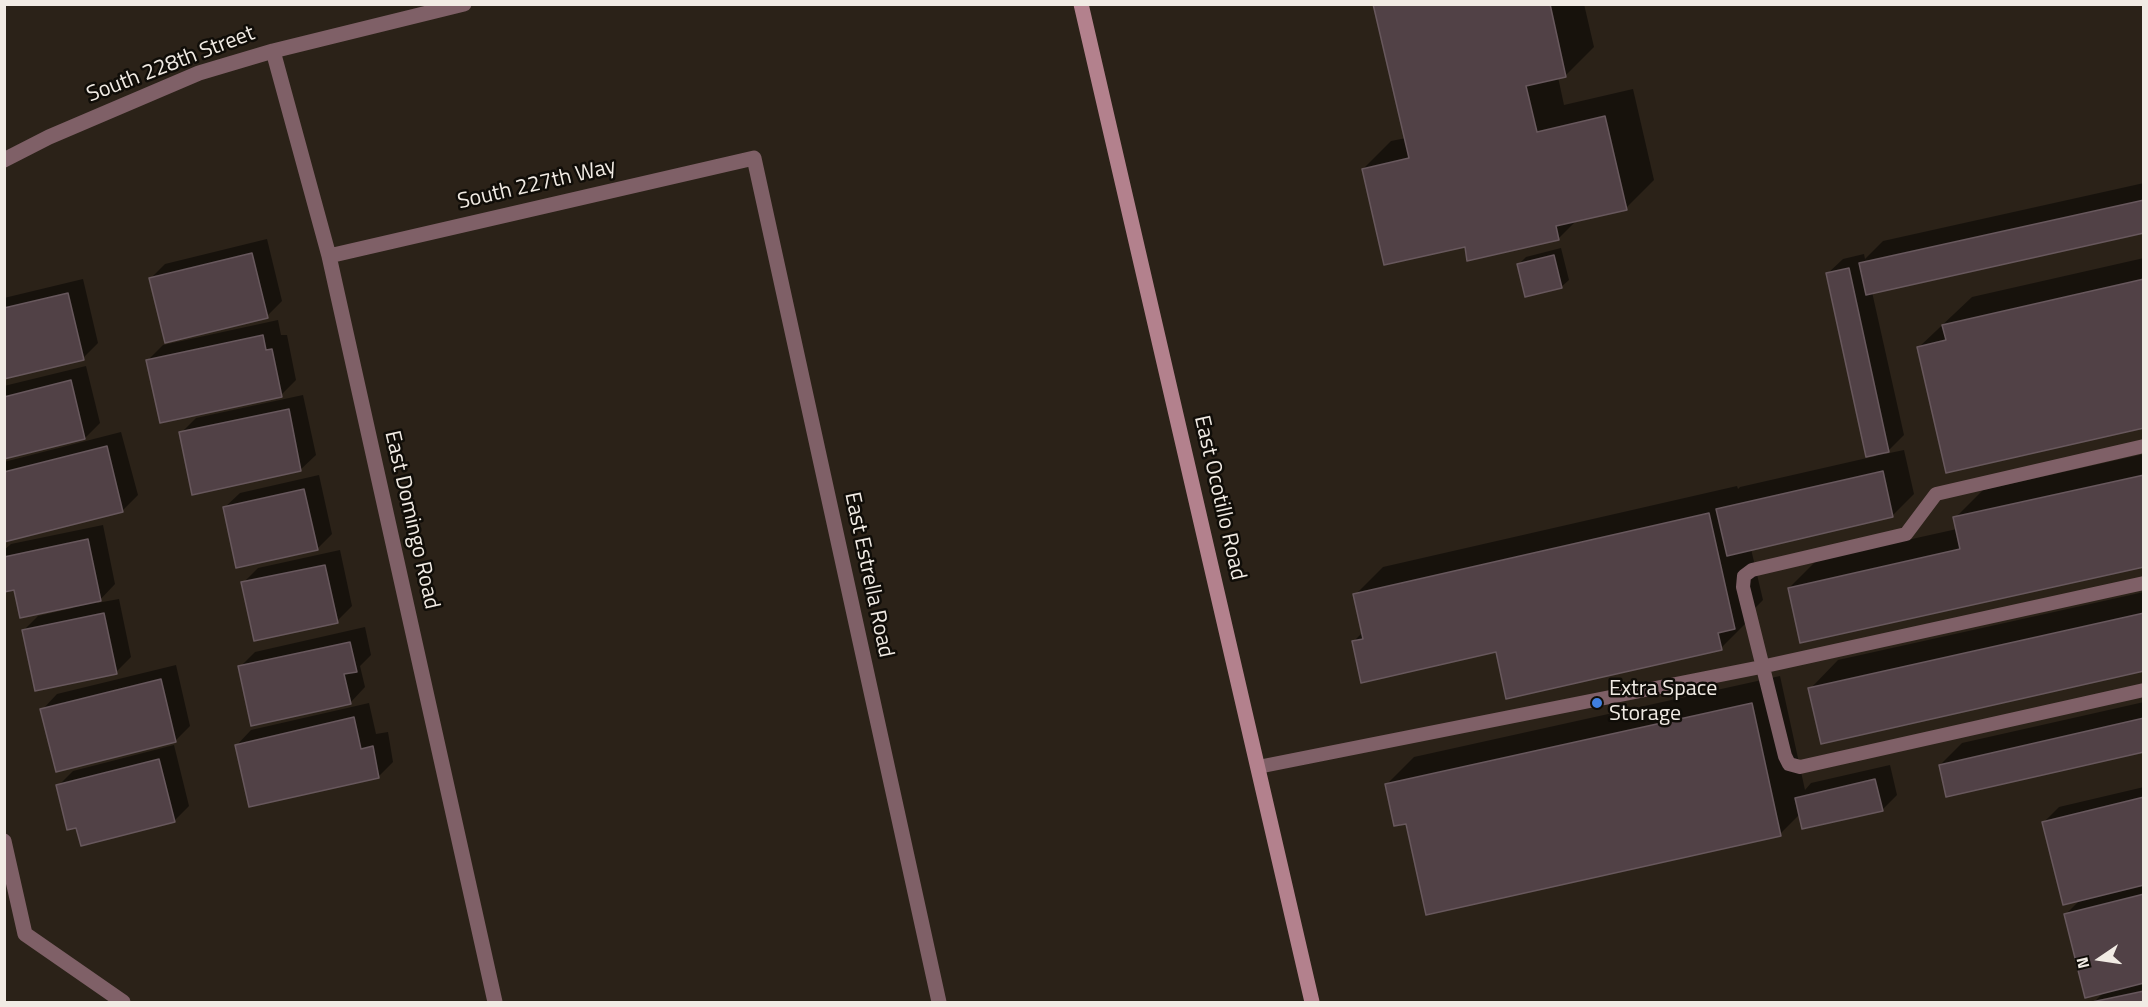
<!DOCTYPE html>
<html>
<head>
<meta charset="utf-8">
<style>
	body { margin:0 }
	#map { position:relative; width:2148px; height:1007px; overflow:hidden; background:#2b2218; font-family:"Titillium Web",sans-serif }
	canvas { display:block }
	.frame { position:absolute; inset:0; border:6px solid #f1ebe4; pointer-events:none }
	.north { position:absolute; left:2070px; top:929px; width:60px; height:60px; -webkit-text-stroke:4px #100d08; paint-order:stroke; rotate:257deg; font-size:16px; font-weight:700; line-height:24px; text-align:center; color:#f1ebe4 }
	.north::after { content:''; display:block; margin:auto; width:21px; height:27px; background:#f1ebe4; clip-path:polygon(50% 0,100% 100%,50% 72%,0 100%) }
</style>
</head>
<body>
<div id="map">
<canvas width="2148" height="1007"></canvas>
<div class="frame"></div>
<div class="north">N</div>
</div>
<script>
const ctx = document.querySelector('canvas').getContext('2d');
ctx.lineJoin = 'round';
function paint(path, color) { ctx.fillStyle = color; ctx.fill(path, 'evenodd'); }
const toPath = rows => new Path2D(rows.map(r => 'M' + r).join(''));
function stroke(path, color, width, dash) { ctx.strokeStyle = color; ctx.lineWidth = width; ctx.lineCap = dash ? 'butt' : 'round'; ctx.setLineDash(dash || []); ctx.stroke(path); }
function drawText(font, color, halo, rows, align = 'center') {
  ctx.font = font + ' "Titillium Web",sans-serif'; ctx.lineWidth = 5; ctx.setLineDash([]); ctx.textBaseline = 'middle'; ctx.strokeStyle = halo; ctx.fillStyle = color; for (const [text, x, y, turn = 0] of rows) {
    ctx.save(); ctx.translate(x, y); ctx.rotate((+turn || 0) * Math.PI / 180); ctx.textAlign = isNaN(turn) ? turn : align; if (halo) ctx.strokeText(text, 0, 0); ctx.fillText(text, 0, 0); ctx.restore();
  }
}
const shadow = toPath([
	[1375,4,1584,4,1594,47,1566,75,1558,77,1564,105,1633,89,1654,180,1626,208,1578,219,1558,239,1466,245,1363,169,1391,141,1406,138],
	[2144,183,2144,231,1872,292,1904,435,1885,454,1904,450,1914,494,1892,516,1751,549,1763,600,1748,615,1749,620,1721,648,1497,650,1353,642,1363,632,1355,595,1383,567,1737,486,1738,489,1740,487,1876,456,1827,274,1843,259,1864,254,1865,259,1883,241],
	[267,239,282,301,267,316,150,279,165,264],
	[1561,248,1569,280,1561,287,1519,264,1526,257],
	[2144,258,2144,426,1919,347,1972,297],
	[83,279,98,343,83,358,4,377,4,298],
	[278,320,281,335,287,335,296,380,281,395,148,360,163,345],
	[86,366,100,423,85,438,4,458,4,386],
	[303,395,316,455,300,470,181,433,196,418],
	[121,432,138,495,123,510,4,540,4,462],
	[2144,454,2144,565,1789,588,1817,560,1957,529,1955,518,1983,490],
	[319,475,332,534,317,549,224,508,240,493],
	[103,525,115,584,97,603,119,599,131,657,116,672,23,631,38,616,73,608,72,605,15,588,4,591,4,550,11,544],
	[340,550,352,606,337,621,243,583,258,568],
	[2144,592,2144,669,1810,689,1838,660],
	[365,627,371,655,360,666,365,687,350,703,240,667,255,652],
	[176,665,190,726,175,741,42,710,57,694],
	[1780,676,1805,790,1811,783,1890,765,1897,795,1882,810,1800,814,1780,834,1407,822,1386,785,1414,757],
	[2144,702,2144,750,1940,765,1962,743],
	[369,703,376,734,388,732,393,762,378,777,236,746,251,730],
	[174,745,189,806,174,821,77,826,58,786,73,771],
	[2144,787,2144,1002,2094,1002,2105,991,2066,914,2081,899,2044,822,2059,807]
]);
const building = toPath([
	[1373,4,1550,4,1566,77,1526,86,1537,132,1605,116,1627,210,1556,226,1559,240,1467,261,1465,247,1384,265,1362,169,1409,158,1373,4],
	[2144,200,2144,233,1866,295,1859,263,2144,200],
	[252,253,268,318,165,343,149,278,252,253],
	[1554,255,1562,288,1525,297,1517,264,1554,255],
	[1849,268,1889,452,1866,457,1826,273,1849,268],
	[2144,279,2144,428,1946,473,1917,347,1946,340,1942,325,2144,279],
	[68,293,84,360,4,379,4,308,68,293],
	[263,335,266,350,272,349,282,397,160,423,146,360,263,335],
	[71,380,85,439,4,459,4,397,71,380],
	[289,409,301,471,192,495,179,432,289,409],
	[107,446,123,512,4,542,4,472,107,446],
	[1883,471,1893,517,1727,556,1716,509,1883,471],
	[2144,475,2144,567,1800,643,1788,588,1960,549,1953,517,2144,475],
	[304,489,318,550,236,568,223,507,304,489],
	[1709,513,1735,629,1718,633,1722,650,1506,699,1496,652,1361,683,1352,641,1363,639,1353,594,1709,513],
	[88,539,101,601,20,618,14,590,4,592,4,557,88,539],
	[325,565,338,623,254,641,241,582,325,565],
	[104,613,117,674,35,691,22,630,104,613],
	[2144,613,2144,671,1821,744,1808,688,2144,613],
	[350,642,357,672,344,674,351,704,251,726,238,666,350,642],
	[161,679,176,742,56,772,40,709,161,679],
	[1752,703,1781,836,1426,915,1406,824,1394,826,1385,784,1752,703],
	[354,717,361,749,373,746,379,778,249,807,235,745,354,717],
	[2144,718,2144,752,1946,797,1939,765,2144,718],
	[159,759,175,822,81,846,76,828,67,830,56,785,159,759],
	[1875,779,1883,811,1802,829,1795,798,1875,779],
	[2144,797,2144,885,2063,905,2042,822,2144,797],
	[2144,894,2144,983,2085,998,2064,914,2144,894],
	[2144,991,2144,1002,2092,1002,2144,991]
]);
const service = toPath([
	[2144,446,1936,494,1906,534,1752,570,1744,576,1743,587,1785,756,1789,764,1800,767,2144,690],
	[1258,767,1761,667,2144,583]
]);
const minor = toPath([
	[273,51,329,256,495,1002],
	[4,160,49,137,199,73,273,51,464,4],
	[329,256,754,158,939,1002],
	[4,841,25,934,123,1002]
]);
const secondary = toPath([
	[1081,4,1312,1002]
]);
const markers = [
	[1597,703,6,"#3f7fe0"]
];
const streetNames = [
	["South 228th Street",171,65,-21],
	["South 227th Way",537,185,-13],
	["East Ocotillo Road",1219,498,77],
	["East Domingo Road",411,520,77],
	["East Estrella Road",868,575,78]
];
const poiNames = [
	["Extra Space",1609,690],
	["Storage",1609,715]
];
paint(shadow, '#0007');
paint(building, '#514146');
stroke(building, '#68585d', 1.5);
stroke(service, '#7f6067', 14);
stroke(minor, '#7f6067', 15);
stroke(secondary, '#b3818d', 15);
for (const [x, y, r, color] of markers) { const dot = new Path2D(); dot.arc(x, y, r, 0, 2 * Math.PI); ctx.fillStyle = color; ctx.fill(dot); stroke(dot, '#100d08', 2); }
drawText('22px', '#f1ebe4', '#100d08', streetNames);
drawText('22px', '#f1ebe4', '#100d08', poiNames, 'left');
</script>
</body>
</html>
